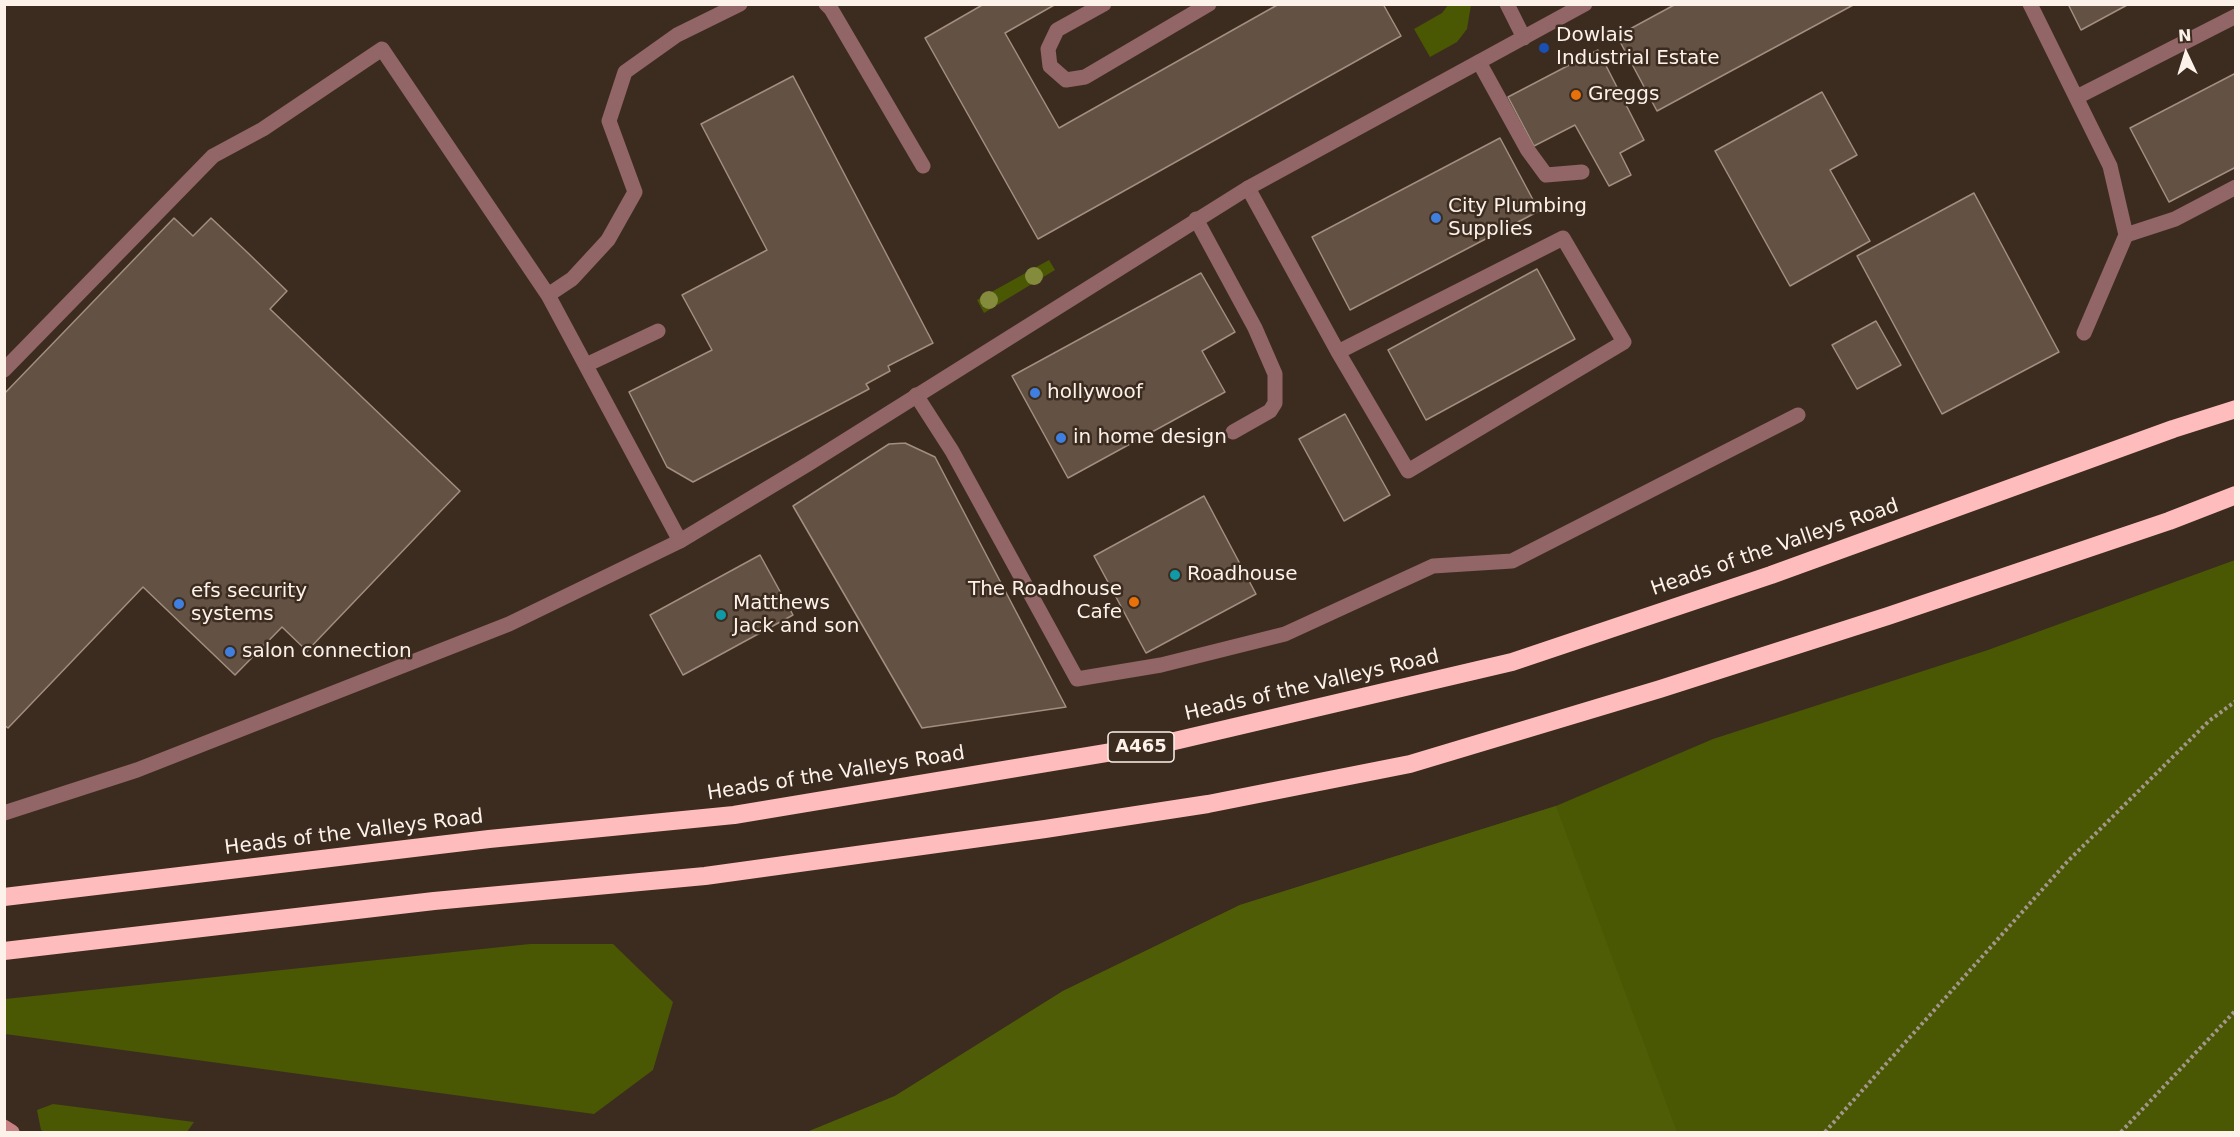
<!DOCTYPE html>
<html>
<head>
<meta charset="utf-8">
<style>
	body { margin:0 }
	#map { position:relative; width:2240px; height:1137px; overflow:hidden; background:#3c2c20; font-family:"DejaVu Sans",sans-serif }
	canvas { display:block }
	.frame { position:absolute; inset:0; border:6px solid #fdf2ea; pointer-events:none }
	.north { position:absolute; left:2156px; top:24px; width:60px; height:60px; -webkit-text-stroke:4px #3c2c20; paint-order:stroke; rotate:356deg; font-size:16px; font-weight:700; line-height:24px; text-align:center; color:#fdf2ea }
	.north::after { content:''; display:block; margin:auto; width:21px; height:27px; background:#fdf2ea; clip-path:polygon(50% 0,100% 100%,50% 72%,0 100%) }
</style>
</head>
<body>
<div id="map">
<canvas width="2240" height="1137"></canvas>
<div class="frame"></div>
<div class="north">N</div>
</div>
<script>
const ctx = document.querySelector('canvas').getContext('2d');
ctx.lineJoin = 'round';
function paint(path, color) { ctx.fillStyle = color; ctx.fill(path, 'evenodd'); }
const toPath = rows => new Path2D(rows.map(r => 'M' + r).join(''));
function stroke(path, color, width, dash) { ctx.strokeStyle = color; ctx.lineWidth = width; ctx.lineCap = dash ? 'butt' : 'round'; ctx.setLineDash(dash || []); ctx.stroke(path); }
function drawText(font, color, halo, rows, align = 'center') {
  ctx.font = font + ' "DejaVu Sans",sans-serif'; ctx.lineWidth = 5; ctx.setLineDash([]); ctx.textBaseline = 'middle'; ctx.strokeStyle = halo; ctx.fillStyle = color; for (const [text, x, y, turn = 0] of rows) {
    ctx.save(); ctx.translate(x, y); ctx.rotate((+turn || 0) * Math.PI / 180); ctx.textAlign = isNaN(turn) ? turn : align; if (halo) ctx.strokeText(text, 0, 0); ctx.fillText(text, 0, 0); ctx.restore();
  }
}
const green = toPath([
	[1449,4,1471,5,1467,29,1457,42,1430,57,1414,29,1442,13],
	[1049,260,1055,270,984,313,977,300],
	[2235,560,2235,1132,807,1132,895,1096,1063,991,1240,905,1556,806,1713,739,1988,650],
	[530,944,613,944,673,1002,653,1070,594,1114,5,1034,5,999],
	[53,1104,194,1122,187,1132,45,1132,41,1130,37,1110]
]);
const forest = toPath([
	[1556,806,1677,1132,807,1132,895,1096,1063,991,1240,905]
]);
const building = toPath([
	[984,4,1056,4,1005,33,1059,128,1279,4,1383,4,1401,36,1038,239,925,38,984,4],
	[1676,4,1855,4,1657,111,1617,36,1676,4],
	[2068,4,2129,4,2081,30,2068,4],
	[1598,50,1644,140,1620,153,1631,175,1609,186,1575,125,1534,146,1508,97,1598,50],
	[2236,73,2236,167,2169,202,2130,128,2236,73],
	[793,76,933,343,888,366,890,371,866,384,869,389,693,482,667,467,629,392,712,350,682,295,767,250,701,124,793,76],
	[1822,92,1857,155,1830,170,1870,241,1790,286,1715,151,1822,92],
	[1500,138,1539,211,1350,310,1312,237,1500,138],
	[1974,193,2059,352,1942,414,1857,256,1974,193],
	[174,218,193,236,211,218,248,253,287,291,270,309,460,491,307,651,282,627,235,675,143,587,8,728,4,725,4,394,174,218],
	[1537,269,1575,339,1426,420,1388,350,1537,269],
	[1201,273,1235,332,1202,351,1225,392,1068,478,1012,376,1201,273],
	[1876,321,1901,365,1857,389,1832,345,1876,321],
	[1345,414,1390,495,1344,521,1299,439,1345,414],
	[905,443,935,457,1066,707,922,728,793,506,889,444,905,443],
	[1204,496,1256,594,1146,653,1094,556,1204,496],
	[760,555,793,615,683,675,650,615,760,555]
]);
const path = toPath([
	[1825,1132,2067,862,2209,721,2236,701],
	[2121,1132,2236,1010]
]);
const lane = toPath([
	[826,4,831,9,923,166],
	[1104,4,1057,30,1048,49,1050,66,1066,80,1085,77,1209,4],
	[2030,4,2110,166,2126,235,2084,333],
	[1479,62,1527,149,1546,175,1582,172],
	[2077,97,2236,16],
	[1248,188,1338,352,1408,471,1624,342,1563,238,1338,352],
	[1196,219,1255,328,1275,374,1275,403,1270,411,1233,432],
	[2126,235,2175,219,2236,187],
	[548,295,572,279,608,240,635,192,609,121,625,72,677,35,740,4],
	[586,365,658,331],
	[4,370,213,156,263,129,382,49,548,295,680,541],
	[916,395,952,451,1077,679,1161,665,1285,634,1433,566,1512,561,1798,415]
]);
const street = toPath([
	[1507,4,1524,38],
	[4,813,137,770,509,624,680,541,808,464,1248,188,1585,4]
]);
const secondary = toPath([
	[4,1127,12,1132]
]);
const highway = toPath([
	[4,897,489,839,734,815,1166,743,1512,662,1771,575,2173,429,2236,409],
	[4,951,434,901,705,876,1045,829,1208,804,1410,764,1660,689,1888,616,2169,521,2236,495]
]);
const trees = [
	[1034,276],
	[989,300]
];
const markers = [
	[1544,48,6,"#1a4fb4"],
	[1576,95,6,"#e8710a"],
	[1436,218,6,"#3f7fe0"],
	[1035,393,6,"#3f7fe0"],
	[1061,438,6,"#3f7fe0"],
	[1175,575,6,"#0f9aa8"],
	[1134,602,6,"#e8710a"],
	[179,604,6,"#3f7fe0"],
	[721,615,6,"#0f9aa8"],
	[230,652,6,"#3f7fe0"]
];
const shields = [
	[1141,747,66]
];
const shieldNames = [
	["A465",1141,747]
];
const poiNames = [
	["Dowlais",1556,36],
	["Industrial Estate",1556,59],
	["Greggs",1588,95],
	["City Plumbing",1448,207],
	["Supplies",1448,230],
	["hollywoof",1047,393],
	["in home design",1073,438],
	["Roadhouse",1187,575],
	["The Roadhouse",1122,590,"right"],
	["Cafe",1122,613,"right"],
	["efs security",191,592],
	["systems",191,615],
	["Matthews",733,604],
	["Jack and son",733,627],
	["salon connection",242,652]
];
const streetNames = [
	["Heads of the Valleys Road",1775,548,-19],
	["Heads of the Valleys Road",1312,686,-13],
	["Heads of the Valleys Road",836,774,-9],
	["Heads of the Valleys Road",354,833,-7]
];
paint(green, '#4a5703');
paint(forest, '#4f5d06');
paint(building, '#635144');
stroke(building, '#a38f80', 1.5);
stroke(path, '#a3968c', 4, [3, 3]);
stroke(lane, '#926566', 15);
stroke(street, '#926566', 15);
stroke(secondary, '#c98284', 15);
stroke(highway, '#febcbc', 18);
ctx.fillStyle = '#848b3d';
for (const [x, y] of trees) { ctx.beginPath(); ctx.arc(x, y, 9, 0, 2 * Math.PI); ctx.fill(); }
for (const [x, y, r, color] of markers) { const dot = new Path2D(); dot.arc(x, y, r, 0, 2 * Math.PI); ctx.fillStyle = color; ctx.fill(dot); stroke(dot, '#3c2c20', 2); }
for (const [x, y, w] of shields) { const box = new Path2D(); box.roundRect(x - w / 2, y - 15, w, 30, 4.5); ctx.fillStyle = '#3c2c20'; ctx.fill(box); stroke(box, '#fdf2ea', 1.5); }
drawText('bold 18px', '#fdf2ea', null, shieldNames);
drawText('20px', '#fdf2ea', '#3c2c20', poiNames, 'left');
drawText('20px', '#fdf2ea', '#3c2c20', streetNames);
</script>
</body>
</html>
